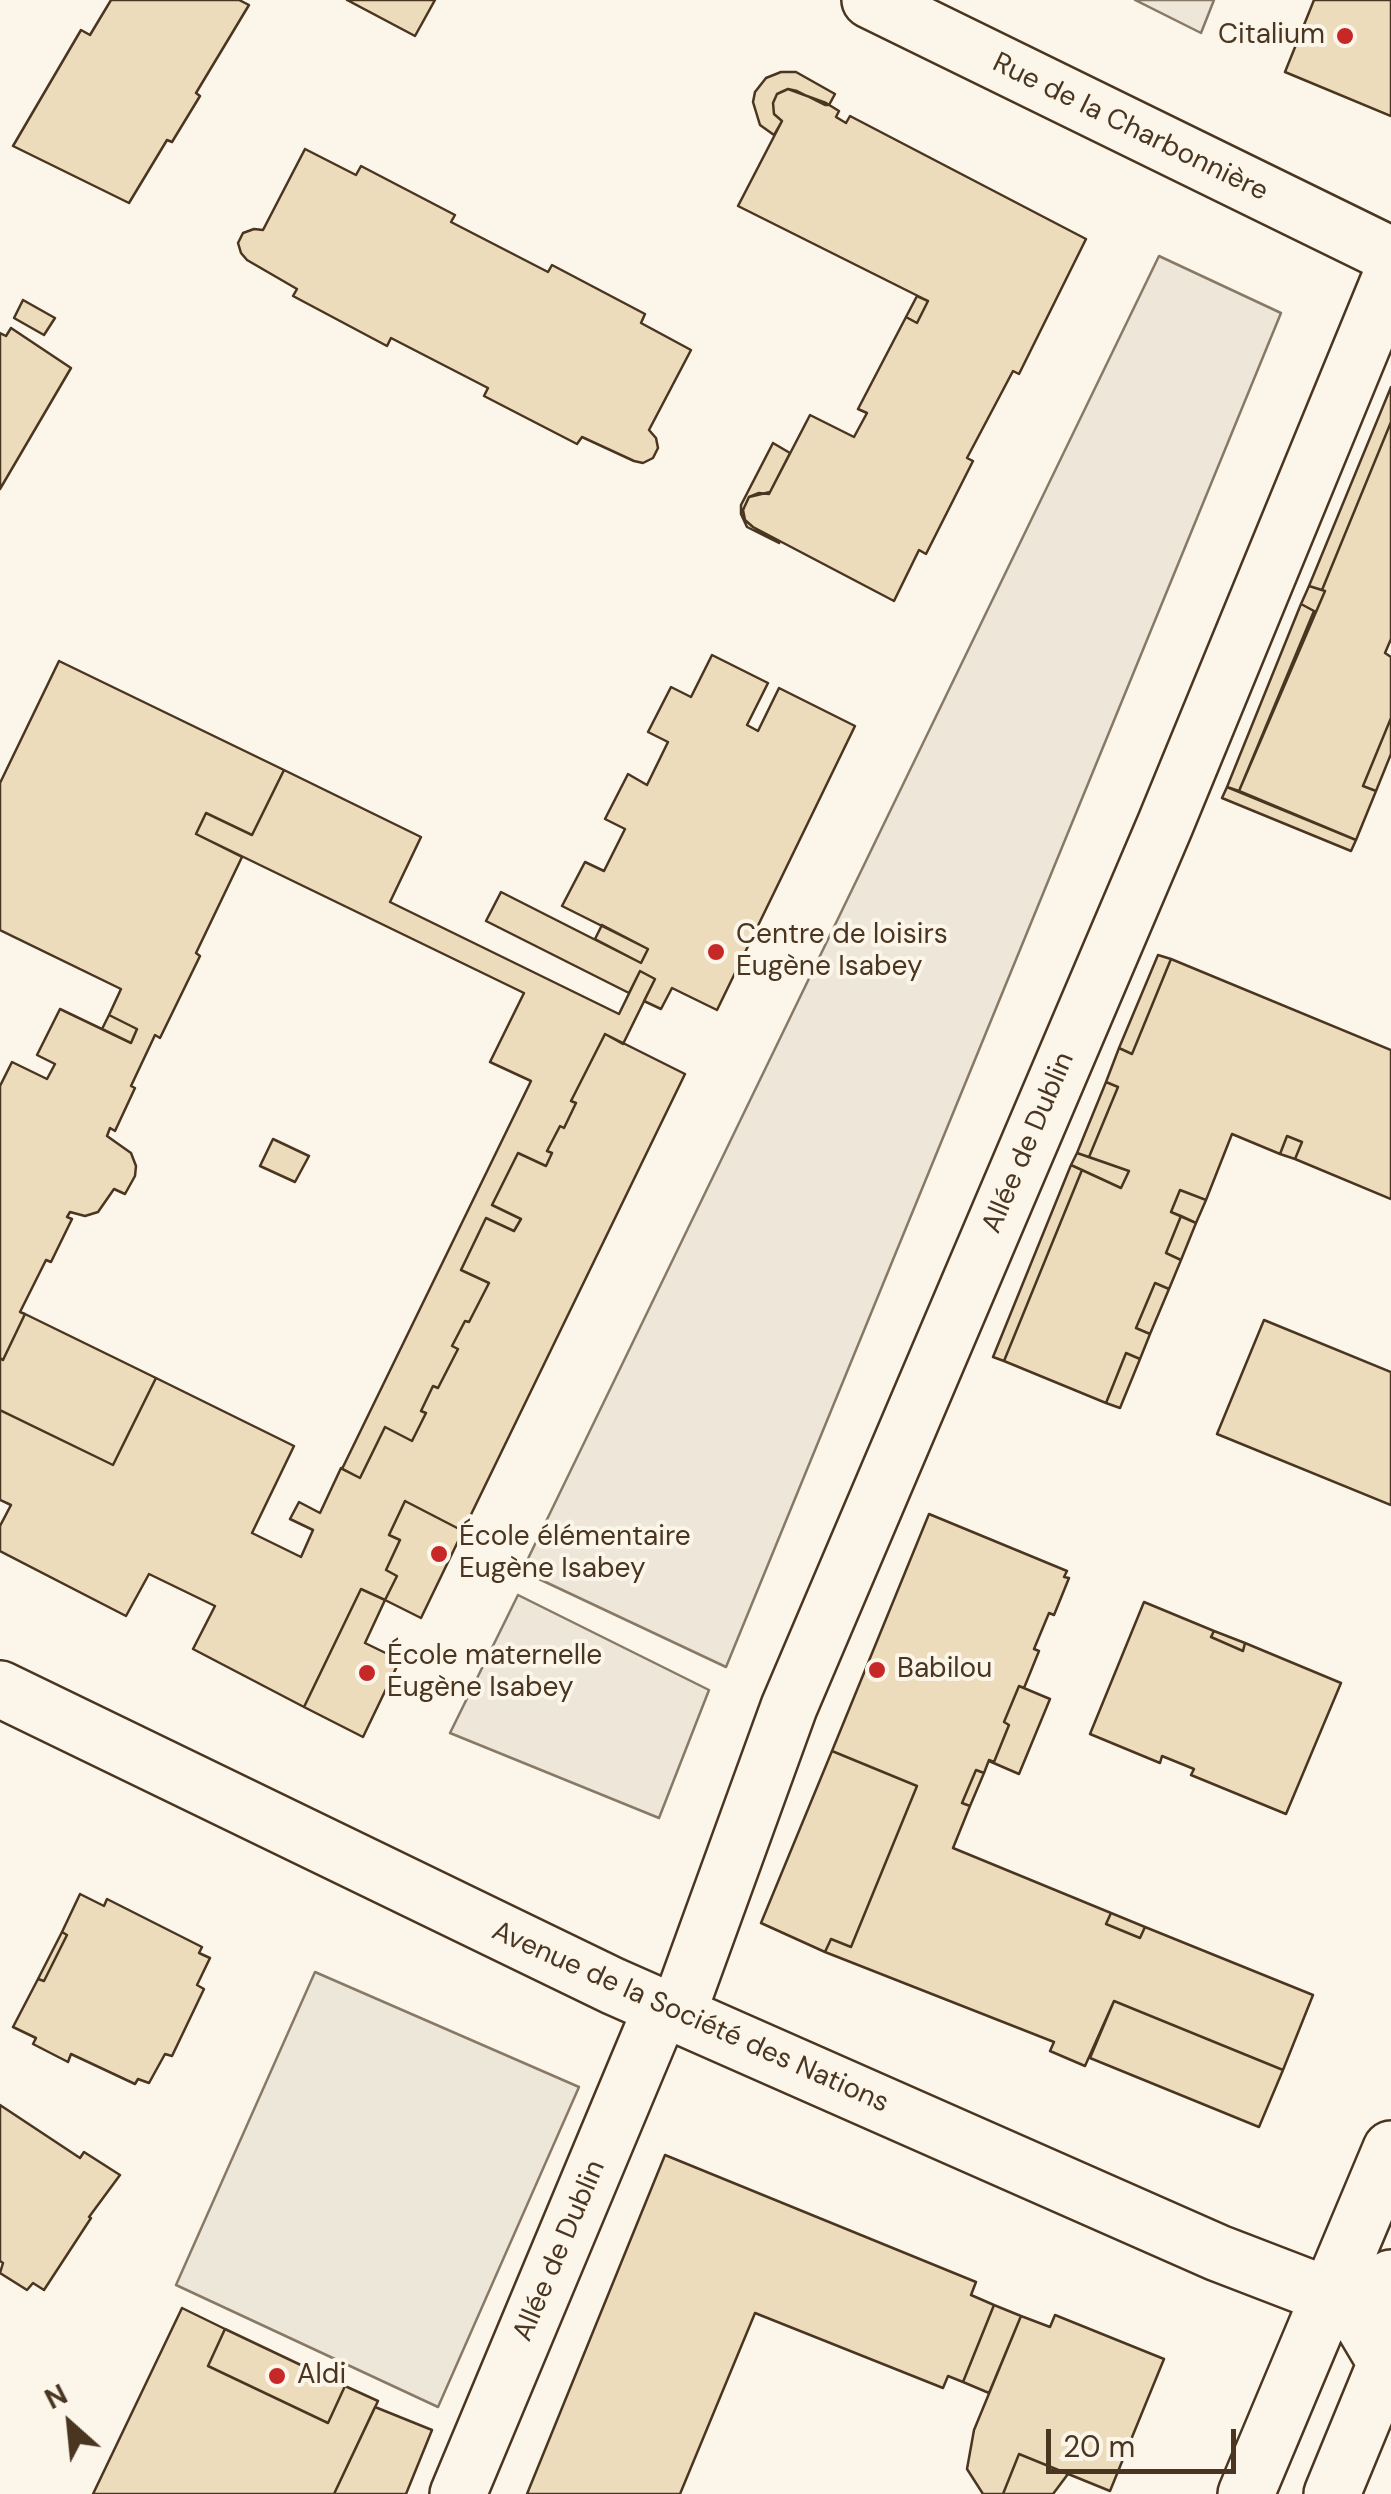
<!DOCTYPE html>
<html>
<head>
<meta charset="utf-8">
<style>
	body { margin:0 }
	#map { position:relative; width:1391px; height:2494px; overflow:hidden; background:#fbf6e9; font-family:"DM Sans",sans-serif }
	canvas { display:block }
	.north { position:absolute; left:20px; top:2374px; width:100px; height:100px; -webkit-text-stroke:8px #fbf6e9; paint-order:stroke; rotate:333deg; font-size:28px; font-weight:700; line-height:40px; text-align:center; color:#4a3520 }
	.north::after { content:''; display:block; margin:auto; width:35px; height:45px; background:#4a3520; clip-path:polygon(50% 0,100% 100%,50% 72%,0 100%) }
	.scale { position:absolute; left:1046px; top:2429px; width:190px; height:45px; box-sizing:border-box; border:5px solid #4a3520; border-top:0; padding-left:12px; font-size:30px; line-height:35px; white-space:nowrap; color:#4a3520; -webkit-text-stroke:8px #fbf6e9; paint-order:stroke }
</style>
</head>
<body>
<div id="map">
<canvas width="1391" height="2494"></canvas>
<div class="north">N</div>
<div class="scale">20 m</div>
</div>
<script>
const ctx = document.querySelector('canvas').getContext('2d');
ctx.lineJoin = 'round';
function paint(path, color) { ctx.fillStyle = color; ctx.fill(path, 'evenodd'); }
const toPath = rows => new Path2D(rows.map(r => 'M' + r).join(''));
function stroke(path, color, width, dash) { ctx.strokeStyle = color; ctx.lineWidth = width; ctx.lineCap = dash ? 'butt' : 'round'; ctx.setLineDash(dash || []); ctx.stroke(path); }
function drawText(font, color, halo, rows, align = 'center') {
  ctx.font = font + ' "DM Sans",sans-serif'; ctx.lineWidth = 8; ctx.setLineDash([]); ctx.textBaseline = 'middle'; ctx.strokeStyle = halo; ctx.fillStyle = color; for (const [text, x, y, turn = 0] of rows) {
    ctx.save(); ctx.translate(x, y); ctx.rotate((+turn || 0) * Math.PI / 180); ctx.textAlign = isNaN(turn) ? turn : align; if (halo) ctx.strokeText(text, 0, 0); ctx.fillText(text, 0, 0); ctx.restore();
  }
}
const green = toPath([
	[1135,0,1214,0,1201,33,1135,0],
	[1159,256,1281,313,726,1667,522,1571,1159,256],
	[518,1595,709,1690,659,1818,450,1733,518,1595]
]);
const parking = toPath([
	[315,1972,579,2087,438,2407,176,2285,315,1972]
]);
const building = toPath([
	[111,0,239,0,249,5,196,93,200,96,172,142,167,140,129,203,13,146,81,30,90,35,111,0],
	[347,0,435,0,415,36,347,0],
	[1314,0,1391,0,1391,116,1285,72,1314,0],
	[781,72,796,72,835,94,829,105,825,105,797,91,788,89,777,94,773,103,774,114,782,121,774,135,760,125,753,102,755,92,766,78,781,72],
	[788,89,826,103,839,111,836,117,846,123,850,116,1086,239,1019,374,1013,371,967,458,973,461,926,554,919,550,894,601,753,527,745,520,743,510,749,497,770,492,810,415,854,437,867,413,858,409,906,317,917,323,928,301,738,206,782,121,774,114,773,103,777,94,788,89],
	[305,149,356,175,361,166,455,215,451,222,548,272,552,265,645,314,641,323,691,350,649,430,656,438,658,448,653,458,643,463,634,461,582,437,577,444,484,396,488,388,391,338,387,346,293,296,297,289,247,260,241,253,238,243,243,233,254,229,263,230,305,149],
	[917,296,928,301,917,323,906,317,917,296],
	[23,300,55,318,44,335,14,318,23,300],
	[11,328,71,368,0,489,0,333,6,336,11,328],
	[1391,387,1391,422,1322,590,1309,586,1391,387],
	[1391,422,1391,639,1385,653,1391,657,1391,718,1363,786,1376,791,1356,840,1239,791,1325,591,1322,590,1391,422],
	[773,443,790,453,769,494,759,493,749,497,743,510,745,520,753,527,779,543,747,527,741,514,741,505,773,443],
	[1309,586,1325,591,1316,612,1301,604,1309,586],
	[1301,604,1314,611,1239,791,1227,787,1301,604],
	[712,655,768,683,747,725,758,731,779,688,855,726,717,1010,672,988,661,1009,644,1001,655,979,640,971,629,993,486,921,501,892,641,963,648,949,562,906,585,862,604,871,625,829,605,819,628,774,647,785,668,742,648,732,671,687,691,697,712,655],
	[59,661,284,770,252,835,206,813,196,834,242,857,196,953,200,956,160,1038,155,1035,131,1086,135,1088,115,1131,110,1128,107,1136,131,1153,136,1166,135,1176,125,1194,114,1189,98,1212,85,1216,70,1212,67,1217,72,1219,51,1262,46,1260,20,1312,25,1314,3,1360,0,1358,0,1086,12,1062,47,1079,55,1064,37,1055,60,1009,131,1043,137,1029,109,1015,121,989,0,930,0,783,59,661],
	[1391,718,1391,754,1376,791,1363,786,1391,718],
	[284,770,421,837,390,902,619,1014,640,971,655,979,623,1044,605,1034,571,1101,576,1103,564,1128,560,1126,547,1151,552,1153,546,1166,518,1153,492,1205,521,1219,514,1231,486,1218,461,1270,489,1283,469,1322,465,1321,452,1346,458,1349,438,1388,433,1386,421,1411,426,1413,412,1441,385,1427,360,1478,342,1469,531,1081,490,1062,524,993,196,834,206,813,252,835,284,770],
	[1227,787,1356,840,1351,851,1222,798,1227,787],
	[602,925,648,949,641,963,595,939,602,925],
	[1158,955,1171,959,1132,1054,1119,1048,1158,955],
	[1171,959,1391,1050,1391,1199,1295,1159,1302,1142,1287,1136,1280,1154,1232,1134,1206,1200,1180,1190,1171,1212,1181,1216,1166,1253,1181,1260,1169,1289,1155,1283,1136,1328,1150,1334,1140,1359,1126,1353,1106,1403,1004,1361,1082,1170,1121,1188,1129,1171,1089,1157,1118,1087,1106,1082,1119,1048,1132,1054,1171,959],
	[109,1015,137,1029,131,1043,102,1029,109,1015],
	[605,1034,685,1074,463,1531,405,1501,389,1535,400,1540,386,1570,397,1576,385,1600,361,1589,304,1707,193,1649,215,1606,149,1574,126,1616,0,1551,0,1526,11,1505,0,1500,0,1410,113,1465,156,1378,294,1446,252,1533,301,1557,313,1530,290,1519,299,1502,320,1513,341,1468,360,1478,385,1427,412,1441,426,1413,421,1411,433,1386,438,1388,458,1349,452,1346,465,1321,469,1322,489,1283,461,1270,486,1218,514,1231,521,1219,492,1205,518,1153,546,1166,552,1153,547,1151,560,1126,564,1128,576,1103,571,1101,605,1034],
	[1106,1082,1118,1087,1089,1157,1077,1153,1106,1082],
	[1287,1136,1302,1142,1295,1159,1280,1154,1287,1136],
	[273,1139,309,1156,295,1182,260,1166,273,1139],
	[1077,1153,1129,1171,1121,1188,1071,1165,1077,1153],
	[1071,1165,1082,1170,1004,1361,993,1357,1071,1165],
	[1180,1190,1206,1200,1196,1223,1171,1212,1180,1190],
	[1181,1216,1196,1223,1181,1260,1166,1253,1181,1216],
	[1155,1283,1169,1289,1150,1334,1136,1328,1155,1283],
	[25,1314,156,1378,113,1465,0,1410,0,1358,3,1360,25,1314],
	[1264,1320,1391,1372,1391,1505,1217,1434,1264,1320],
	[1126,1353,1140,1359,1120,1408,1106,1403,1126,1353],
	[405,1501,463,1531,421,1618,385,1600,397,1576,386,1570,400,1540,389,1535,405,1501],
	[929,1514,1067,1571,1064,1577,1069,1578,1054,1615,1049,1613,1034,1649,1039,1651,1024,1688,1019,1686,1004,1722,1009,1725,994,1762,989,1760,984,1773,976,1770,962,1803,970,1806,953,1848,1111,1913,1106,1924,1140,1938,1145,1927,1313,1995,1283,2070,1114,2001,1085,2066,1050,2051,1054,2042,825,1952,831,1939,851,1947,917,1786,832,1751,929,1514],
	[361,1589,385,1600,365,1643,400,1660,363,1737,304,1707,361,1589],
	[1144,1602,1214,1631,1211,1637,1243,1651,1245,1643,1341,1683,1286,1814,1191,1775,1194,1769,1162,1756,1160,1763,1090,1734,1144,1602],
	[1214,1631,1245,1643,1243,1651,1211,1637,1214,1631],
	[1019,1686,1050,1699,1019,1774,989,1761,994,1762,1009,1725,1004,1722,1019,1686],
	[832,1751,917,1786,851,1947,831,1939,825,1952,761,1923,832,1751],
	[976,1770,984,1773,970,1806,962,1803,976,1770],
	[80,1894,104,1906,107,1899,202,1947,199,1953,210,1958,197,1985,204,1989,172,2056,165,2054,149,2083,138,2079,135,2084,71,2054,68,2062,33,2044,36,2038,13,2027,38,1979,44,1981,67,1935,62,1932,80,1894],
	[1111,1913,1145,1927,1140,1938,1106,1924,1111,1913],
	[62,1932,67,1935,44,1981,38,1979,62,1932],
	[1114,2001,1283,2070,1259,2127,1090,2058,1114,2001],
	[0,2105,80,2158,84,2152,120,2175,89,2217,91,2218,44,2290,33,2283,27,2290,0,2273,3,2263,0,2261,0,2105],
	[665,2155,976,2282,971,2295,994,2305,963,2382,948,2376,943,2388,755,2313,680,2494,527,2494,665,2155],
	[994,2305,1021,2316,989,2393,963,2382,994,2305],
	[182,2308,225,2329,208,2366,328,2423,345,2386,378,2401,334,2494,93,2494,182,2308],
	[1055,2315,1164,2359,1110,2491,1019,2454,1003,2494,983,2494,967,2469,974,2430,1021,2316,1050,2327,1055,2315],
	[225,2329,345,2386,328,2423,208,2366,225,2329],
	[375,2407,432,2430,406,2494,334,2494,375,2407],
	[1019,2454,1068,2474,1053,2494,1003,2494,1019,2454]
]);
const minor = toPath([
	[870,0,1391,255],
	[0,1689,613,1986,1218,2253,1374,2313],
	[677,2015,789,1707,1165,825,1391,276],
	[458,2494,662,2007]
]);
const major = toPath([
	[1391,2278,1387,2287,1391,2294],
	[1246,2494,1391,2149],
	[1332,2494,1386,2363,1351,2304]
]);
const markers = [
	[1345,36,10,"#c62828"],
	[716,952,10,"#c62828"],
	[439,1554,10,"#c62828"],
	[877,1670,10,"#c62828"],
	[367,1673,10,"#c62828"],
	[277,2376,10,"#c62828"]
];
const poiNames = [
	["Citalium",1325,36,"right"],
	["Centre de loisirs",736,936],
	["Eugène Isabey",736,968],
	["École élémentaire",459,1538],
	["Eugène Isabey",459,1570],
	["École maternelle",387,1657],
	["Eugène Isabey",387,1689],
	["Babilou",897,1670],
	["Aldi",297,2376]
];
const streetNames = [
	["Rue de la Charbonnière",1130,128,26],
	["Allée de Dublin",1029,1143,-67],
	["Avenue de la Société des Nations",690,2018,24],
	["Allée de Dublin",560,2251,-67]
];
paint(green, '#ede6d9');
stroke(green, '#887966', 2.5);
paint(parking, '#ede7d9');
stroke(parking, '#887966', 2.5);
paint(building, '#ecdcbc');
stroke(building, '#4a3520', 2.5);
stroke(minor, '#4a3520', 60);
stroke(major, '#4a3520', 60);
stroke(minor, '#fbf6e9', 55);
stroke(major, '#fbf6e9', 55);
for (const [x, y, r, color] of markers) { const dot = new Path2D(); dot.arc(x, y, r, 0, 2 * Math.PI); ctx.fillStyle = color; ctx.fill(dot); stroke(dot, '#fbf6e9', 4); }
drawText('28px', '#4a3520', '#fbf6e9', poiNames, 'left');
drawText('28px', '#4a3520', '#fbf6e9', streetNames);
</script>
</body>
</html>
